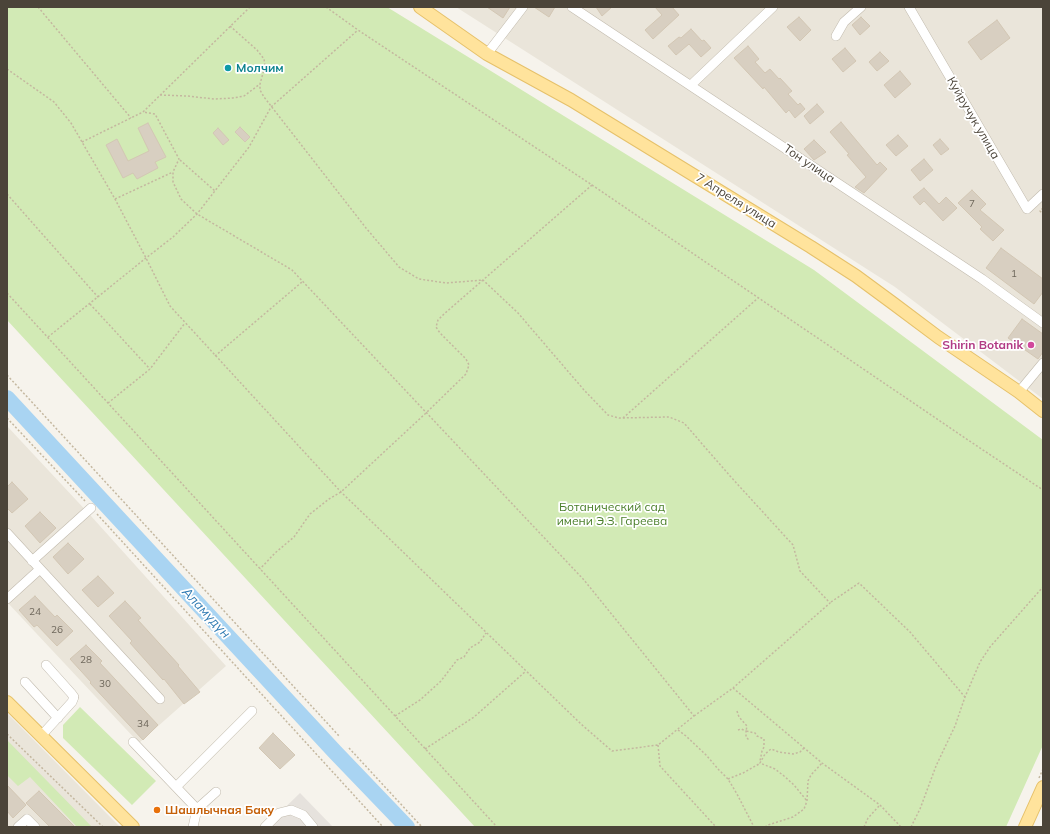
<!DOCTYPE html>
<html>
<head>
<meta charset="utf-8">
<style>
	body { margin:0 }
	#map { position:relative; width:1050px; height:834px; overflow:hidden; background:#f6f3ec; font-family:Mulish,sans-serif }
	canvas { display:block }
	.frame { position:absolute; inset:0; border:8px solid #4b4439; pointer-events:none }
</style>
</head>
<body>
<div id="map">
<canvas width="1050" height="834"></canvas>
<div class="frame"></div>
</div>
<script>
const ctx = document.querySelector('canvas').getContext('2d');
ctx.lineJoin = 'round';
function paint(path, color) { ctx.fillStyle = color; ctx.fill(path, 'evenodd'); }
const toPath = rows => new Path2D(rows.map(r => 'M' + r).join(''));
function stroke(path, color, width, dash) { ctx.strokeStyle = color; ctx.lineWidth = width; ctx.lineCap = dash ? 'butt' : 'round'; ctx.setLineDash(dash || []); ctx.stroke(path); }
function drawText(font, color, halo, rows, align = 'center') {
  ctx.font = font + ' Mulish,sans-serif'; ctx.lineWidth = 3.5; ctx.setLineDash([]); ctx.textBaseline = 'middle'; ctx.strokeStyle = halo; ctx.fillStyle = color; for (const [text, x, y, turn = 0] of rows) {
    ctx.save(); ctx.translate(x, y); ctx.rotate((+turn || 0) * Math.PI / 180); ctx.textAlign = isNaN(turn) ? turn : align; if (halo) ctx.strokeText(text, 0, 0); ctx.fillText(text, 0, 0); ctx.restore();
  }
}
const residential = toPath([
	[456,7,1043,7,1043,399,895,287],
	[7,426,91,516,226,666,139,743,7,602],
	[7,713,120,827,7,827]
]);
const industrial = toPath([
	[300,793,333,827,265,827]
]);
const green = toPath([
	[7,7,387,7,814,270,1043,440,1043,745,1006,827,475,827,7,320],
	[80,707,156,781,132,805,63,738,63,725],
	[7,740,92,827,77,827,30,777,18,786,7,775]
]);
const river = toPath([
	[7,398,335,752,407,827]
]);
const building = toPath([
	[487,7,510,7,503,18,487,7],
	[534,7,555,7,549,17,534,7],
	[596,7,612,7,602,16,596,7],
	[655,7,672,7,679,15,653,39,645,30,662,15,655,7],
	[799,17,811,30,800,41,787,27,799,17],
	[861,17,870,26,860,35,852,25,861,17],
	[997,20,1010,38,981,60,968,42,997,20],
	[691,29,702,41,704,40,711,48,701,57,689,44,676,55,668,46,679,37,681,38,691,29],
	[748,46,759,59,755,62,765,73,770,69,779,79,780,78,792,91,788,94,798,105,800,103,805,109,795,118,789,110,786,113,764,87,763,89,734,58,748,46],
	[845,48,856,61,843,72,832,59,845,48],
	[880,52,889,61,877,71,869,62,880,52],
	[900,71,911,84,895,98,884,85,900,71],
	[817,104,824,112,810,124,804,116,817,104],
	[841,122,877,165,880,162,887,169,864,193,855,187,866,177,847,155,849,154,830,132,841,122],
	[148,123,166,157,155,162,158,168,137,179,133,173,123,178,106,145,117,139,128,161,149,151,138,128,148,123],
	[240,127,250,137,245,142,235,132,240,127],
	[218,128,229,140,223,145,213,133,218,128],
	[898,135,908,146,896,156,886,145,898,135],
	[940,139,949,149,941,155,933,145,940,139],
	[814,140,826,152,814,160,804,149,814,140],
	[924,159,933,170,920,181,911,170,924,159],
	[924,188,939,204,946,197,957,208,943,221,924,201,920,205,913,197,924,188],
	[972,190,986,204,980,210,1004,230,993,241,980,229,982,227,958,203,972,190],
	[1001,248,1043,279,1043,292,1034,304,986,268,1001,248],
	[1022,319,1043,334,1043,352,1038,359,1008,338,1022,319],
	[12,482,28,499,12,513,7,508,7,487,12,482],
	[40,512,56,528,40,543,25,526,40,512],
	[68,543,84,559,68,574,53,557,68,543],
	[98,576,114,593,98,607,82,590,98,576],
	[35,596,55,617,57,615,73,631,57,646,37,625,34,627,19,610,35,596],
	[125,601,141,618,138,620,179,665,178,666,200,692,184,704,164,679,163,680,130,643,132,641,109,616,125,601],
	[86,645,102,661,100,663,158,725,143,740,90,683,91,682,70,659,86,645],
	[273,733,295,755,280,769,259,748,273,733],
	[7,785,26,805,13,818,7,811,7,785],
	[39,791,75,827,50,827,26,803,39,791]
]);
const path = toPath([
	[38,7,131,118],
	[326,7,358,30,592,185,968,440,1043,490],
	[230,26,257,50,264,59,265,66,260,84,260,90,264,97,366,228,399,267,419,279,446,283,483,280,444,314,438,320,436,327,440,333,466,359,469,365,466,374,426,413,341,492,329,499,310,514,294,537,275,553,260,569],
	[7,69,54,102,71,123,115,199,146,258,170,306,341,492,581,724,612,751,658,745,694,716,584,580,292,270,197,214,181,199,173,182,173,172,179,159,155,114,143,112],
	[160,95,187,96,214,99,233,98,244,96,260,84],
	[82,142,143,112,250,7],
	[180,160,215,191],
	[592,185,483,280,518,313,584,390,608,415,619,418,669,417,684,423,730,476,793,545,800,571,830,603,733,688],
	[7,194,98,297],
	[115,199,173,172],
	[1043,208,1040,211,1043,214],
	[7,293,497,827],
	[90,304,150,369],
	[48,337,146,258,173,237,197,214,249,147,271,107,358,30],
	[215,356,302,282],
	[7,375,340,737],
	[108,403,150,369,185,323],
	[7,418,85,501],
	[623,418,758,298],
	[97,514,383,827],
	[831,602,859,583,910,632,965,697],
	[737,711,739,717,747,726,746,731,755,733,757,736,764,739,764,747,762,751,760,761],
	[395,716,420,700,441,681,457,660,464,657,470,648,480,642,486,633],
	[694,716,733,688,822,763,880,805,901,827],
	[678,730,686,736,706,755,719,770,728,779,737,794,754,827],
	[738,730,741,729,746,731,746,737,749,740],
	[7,734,103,827],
	[658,745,660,766,716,827],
	[349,748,422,827],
	[804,748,800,752,793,754,779,752,771,749,765,754,760,763,775,769,784,776,794,785,807,801],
	[425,749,474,717,526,671],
	[1039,778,1043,769],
	[728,779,743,773,759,764],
	[765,827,768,825,793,817,804,809,807,801,808,781,811,775,822,763],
	[864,827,868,818,880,805],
	[911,827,920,809,936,766,955,726,965,697,980,662,990,647,1043,587]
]);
const minor = toPath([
	[572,7,982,279,1043,323],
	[909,7,1027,209,1043,194],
	[836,36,844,22,861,7],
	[487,54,523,7],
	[691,85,773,7],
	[1019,392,1043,363],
	[7,533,160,699],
	[32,561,91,508],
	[7,599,40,569],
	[25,682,58,718],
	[41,736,72,702,74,697,71,693,46,665],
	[133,742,197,809],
	[176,787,252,711],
	[18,827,27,819,35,827],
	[193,827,197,809,216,792],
	[265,827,279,813,291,810,303,815,313,827]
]);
const major = toPath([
	[420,7,487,54,571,100,811,247,856,276,894,304,938,337,1019,392,1043,411],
	[7,702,133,827],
	[1025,827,1043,787]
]);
const markers = [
	[228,68,4,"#0f9aa8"],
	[1031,345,4,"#d1479c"],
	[157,810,4,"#e8710a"]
];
const numberNames = [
	["7",972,204],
	["1",1014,274],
	["24",35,612],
	["26",57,630],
	["28",86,660],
	["30",105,684],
	["34",143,724]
];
const cultureNames = [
	["Молчим",236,68]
];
const streetNames = [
	["Куйручук улица",973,118,60],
	["Тон улица",809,164,34],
	["7 Апреля улица",736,201,32]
];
const hotelNames = [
	["Shirin Botanik",1023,345]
];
const parkNames = [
	["Ботанический сад",612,507],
	["имени Э.З. Гареева",612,521]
];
const foodNames = [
	["Шашлычная Баку",165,810]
];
const waterNames = [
	["Аламүдүн",206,613,47]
];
paint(residential, '#eae5da');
paint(industrial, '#e6e2dd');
paint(green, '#d2eab5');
stroke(river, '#a9d4f2', 16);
paint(building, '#d8cfc1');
stroke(building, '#d3c7b4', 1);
stroke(minor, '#c2bbae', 10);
stroke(major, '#e6c16a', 14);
stroke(path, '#c4b79f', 1.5, [2, 2]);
stroke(minor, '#fff', 9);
stroke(major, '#ffe39c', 12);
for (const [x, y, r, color] of markers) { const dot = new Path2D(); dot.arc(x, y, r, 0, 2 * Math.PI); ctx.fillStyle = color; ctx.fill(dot); stroke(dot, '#fff', 1.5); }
drawText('10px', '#6e675b', null, numberNames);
drawText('bold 12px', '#0d838f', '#fff', cultureNames, 'left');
drawText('12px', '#4b4439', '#fff', streetNames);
drawText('bold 12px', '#b23c85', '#fff', hotelNames, 'right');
drawText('12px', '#4a7f2a', '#fff', parkNames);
drawText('bold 12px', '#c56008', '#fff', foodNames, 'left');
drawText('italic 13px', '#2e7ab2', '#fff', waterNames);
</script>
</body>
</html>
